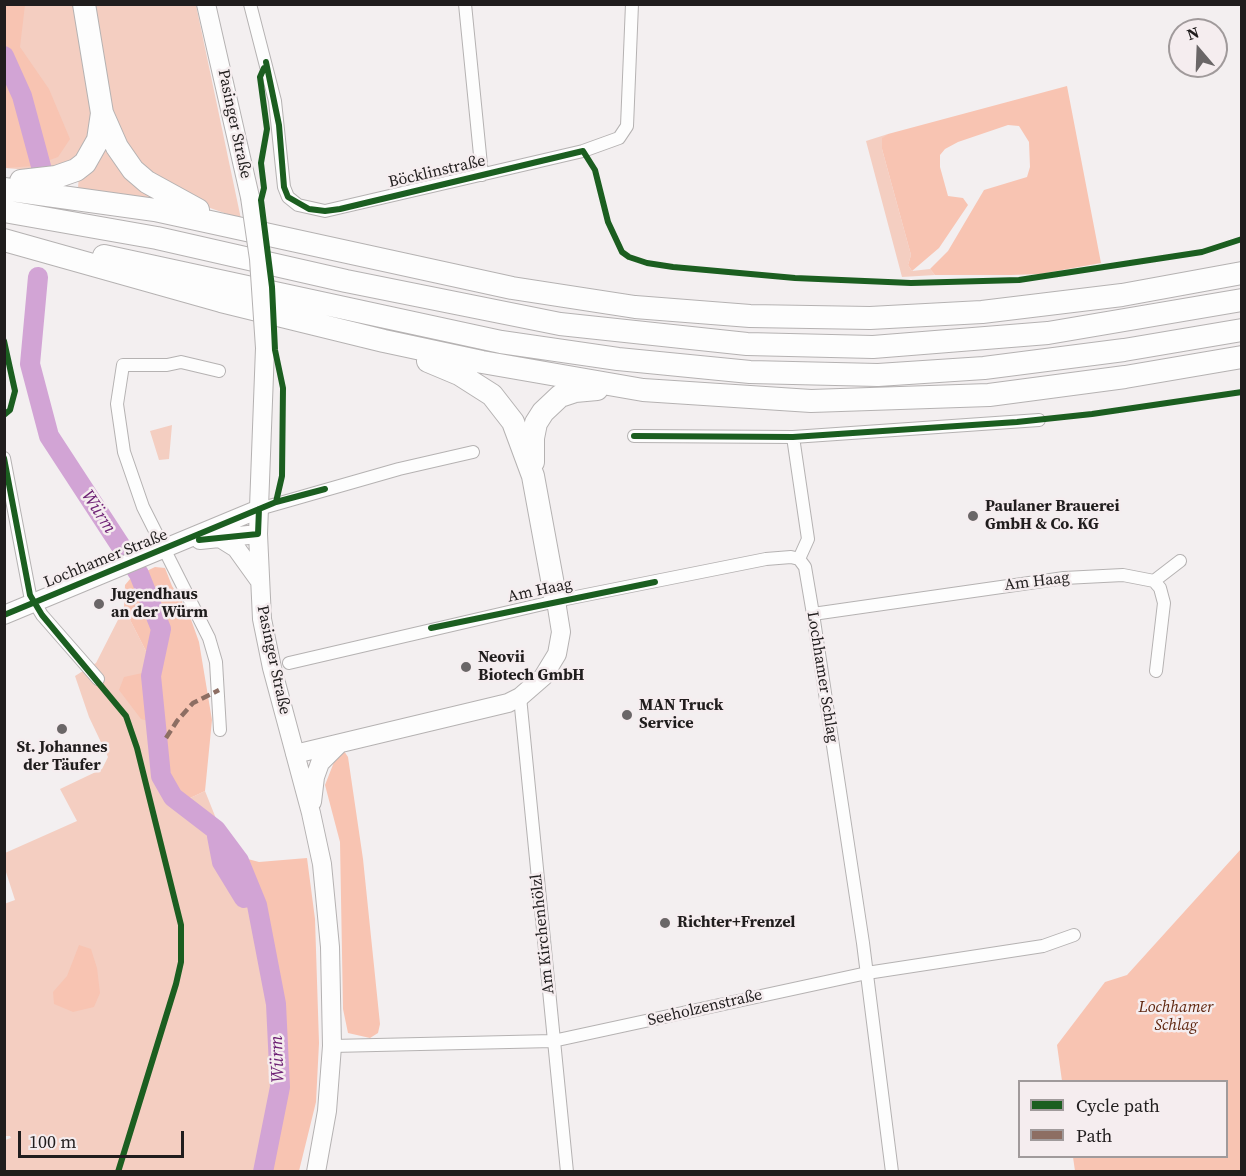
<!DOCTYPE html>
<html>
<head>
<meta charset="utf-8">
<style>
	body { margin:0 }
	#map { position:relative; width:1246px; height:1176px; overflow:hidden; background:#f3eff0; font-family:"Source Serif 4",serif }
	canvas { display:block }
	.frame { position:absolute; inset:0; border:6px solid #201d1d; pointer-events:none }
	.legend { position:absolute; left:1018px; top:1080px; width:210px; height:78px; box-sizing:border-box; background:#f5edef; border:2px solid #a09a9b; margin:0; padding:8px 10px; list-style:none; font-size:18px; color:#201d1d }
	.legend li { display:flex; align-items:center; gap:12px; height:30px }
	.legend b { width:30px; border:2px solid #a09a9b }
	.north { position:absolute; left:1168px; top:18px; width:60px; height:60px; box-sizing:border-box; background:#f5edef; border:2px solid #a09a9b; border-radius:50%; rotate:341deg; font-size:16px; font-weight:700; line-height:24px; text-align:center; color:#201d1d }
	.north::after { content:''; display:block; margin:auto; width:21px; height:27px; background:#6a6667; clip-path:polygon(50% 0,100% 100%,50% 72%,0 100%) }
	.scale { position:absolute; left:18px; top:1131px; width:166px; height:27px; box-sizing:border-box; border:3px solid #201d1d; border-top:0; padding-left:8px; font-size:18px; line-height:21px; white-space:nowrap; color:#201d1d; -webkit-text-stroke:4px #f5edef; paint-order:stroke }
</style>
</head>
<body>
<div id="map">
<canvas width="1246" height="1176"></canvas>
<div class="frame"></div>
<ul class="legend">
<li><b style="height:8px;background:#1b5e20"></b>Cycle path</li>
<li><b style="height:8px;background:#8d6e63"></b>Path</li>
</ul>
<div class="north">N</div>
<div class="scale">100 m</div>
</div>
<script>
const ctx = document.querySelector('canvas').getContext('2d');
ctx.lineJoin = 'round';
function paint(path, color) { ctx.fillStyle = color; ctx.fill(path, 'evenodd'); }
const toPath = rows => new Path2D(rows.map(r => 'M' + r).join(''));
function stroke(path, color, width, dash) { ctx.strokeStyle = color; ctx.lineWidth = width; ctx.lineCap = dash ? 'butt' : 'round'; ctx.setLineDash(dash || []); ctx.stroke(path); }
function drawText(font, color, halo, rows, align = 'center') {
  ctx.font = font + ' "Source Serif 4",serif'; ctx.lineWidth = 5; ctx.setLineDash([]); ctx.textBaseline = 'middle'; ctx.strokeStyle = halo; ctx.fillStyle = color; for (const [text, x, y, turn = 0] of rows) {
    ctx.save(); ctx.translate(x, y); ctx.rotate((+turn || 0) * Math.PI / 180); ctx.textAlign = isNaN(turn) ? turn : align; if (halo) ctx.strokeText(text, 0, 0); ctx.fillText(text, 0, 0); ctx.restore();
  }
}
const green = toPath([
	[4,5,76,5,93,119,90,141,70,165,41,171,5,168],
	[93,5,196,5,241,219,185,199,143,172,116,133],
	[888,134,882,139,882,149,911,255,908,265,912,271,930,269,935,275,902,277,866,141],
	[104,139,164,201,78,188,79,175],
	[172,425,169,459,159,460,150,431],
	[124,608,150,659,147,672,188,799,205,791,217,821,244,858,265,911,281,1012,287,1086,271,1172,5,1171,5,1140,11,1138,10,1136,5,1136,4,904,15,900,5,869,5,853,77,821,60,789,102,769,108,757,89,717,75,676,96,663]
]);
const forest = toPath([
	[5,4,25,5,20,47,49,89,70,139,58,157,34,166,5,168],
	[1067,86,1101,263,1040,274,1011,275,935,275,930,269,948,251,984,190,1027,177,1030,167,1029,142,1019,126,1008,125,958,142,945,149,940,155,940,167,948,196,963,198,968,205,939,248,912,271,908,265,911,255,882,149,882,138,888,134],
	[155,567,165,568,172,586,188,611,199,642,212,720,205,791,188,799,175,793,160,724,141,719,119,690,124,677,147,672,150,659,124,608,125,585,130,579],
	[344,751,348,757,363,859,380,1024,378,1033,370,1038,348,1033,343,1009,340,842,325,785,334,762],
	[1241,849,1241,1171,1075,1171,1073,1157,1226,1156,1226,1082,1062,1081,1057,1045,1105,982,1127,975],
	[244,858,259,862,307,858,315,919,319,1043,316,1102,299,1171,271,1171,287,1086,281,1012,265,911],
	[79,945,91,949,97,968,100,993,94,1007,73,1012,54,1004,53,992,67,976]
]);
const river = toPath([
	[4,56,22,96,42,170],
	[38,277,30,364,49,436,139,574,161,629,151,676,161,776,173,797,216,830,239,861,257,905,276,1004,280,1087,263,1172],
	[217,836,222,862,244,898]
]);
const street = toPath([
	[250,4,275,101,284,187,288,197,298,205,325,211,583,151,619,138,627,126,632,4],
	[465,4,482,175],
	[219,371,181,362,167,365,123,365,117,404,124,452,143,507,209,638,216,662,220,730],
	[634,436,793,437,1039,420],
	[793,437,808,539,799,559],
	[4,458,30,595,42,615,98,679],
	[259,509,399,469,473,452],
	[799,559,805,567,813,614,863,943,892,1172],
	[1154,581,1180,561],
	[813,614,1064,578,1123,575,1154,581,1160,588,1164,603,1156,671],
	[289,663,556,601,766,559,791,557,799,559],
	[520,697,567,1172],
	[332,1046,553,1041,867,973,1043,946,1074,935]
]);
const secondary = toPath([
	[206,4,250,197],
	[265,348,258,534,262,619,272,668,311,813,322,864,330,947,332,1046,327,1111,316,1172],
	[220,538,236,548,259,580],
	[200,540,258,534],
	[4,615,259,509],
	[295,754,508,703,520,697,543,677,557,654,561,632,556,601],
	[312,802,315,777,320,763,339,744]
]);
const highway = toPath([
	[84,4,102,113,117,147,133,170,147,182,198,210],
	[21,181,56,177,76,170,85,163,98,140,102,113],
	[4,189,155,210,512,288,635,307,750,316,870,318,982,312,1122,295,1242,273],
	[4,211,157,238,346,281,560,324,747,344,873,347,1048,333,1242,300],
	[4,240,221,301,384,341,482,362,643,390,811,401,989,395,1125,377,1242,357],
	[104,256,501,342,618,359,750,372,878,375,984,368,1124,350,1242,330],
	[428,361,459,374,492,395,513,422,533,476,556,601],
	[533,462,533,438,536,423,543,412,560,396,575,391,597,389]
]);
const secondaryBridge = toPath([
	[250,197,259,259,265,348]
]);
const quiet = toPath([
	[166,738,177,721,193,703,219,690]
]);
const cycleway = toPath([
	[266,62,279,125,284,187,288,197,309,209,325,211,340,209,583,151,595,170,608,222,622,252,629,257,647,263,673,267,795,278,911,283,1019,280,1202,252,1242,239],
	[264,68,260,77,267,129,261,163,264,188,261,200,272,287,275,350,283,388,282,476,276,502],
	[4,341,15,391,10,410,4,415],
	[634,436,793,437,1017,422,1092,414,1242,392],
	[4,458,30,595,42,615,126,716,137,748,181,925,181,962,176,984,118,1172],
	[199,540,258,534,259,509],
	[4,615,276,502,325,489],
	[431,628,655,582]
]);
const markers = [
	[973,516,6,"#6a6667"],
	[99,604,6,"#6a6667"],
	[466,667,6,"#6a6667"],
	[627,715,6,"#6a6667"],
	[62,729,6,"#6a6667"],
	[665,923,6,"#6a6667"]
];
const streetNames = [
	["Pasinger Straße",234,124,78],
	["Böcklinstraße",437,172,-13],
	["Lochhamer Straße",106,559,-22],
	["Am Haag",1037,582,-7],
	["Am Haag",540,591,-12],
	["Pasinger Straße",273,660,78],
	["Lochhamer Schlag",822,677,81],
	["Am Kirchenhölzl",543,934,-96],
	["Seeholzenstraße",705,1008,-13]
];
const poiNames = [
	["Paulaner Brauerei",985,507],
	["GmbH & Co. KG",985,525],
	["Jugendhaus",111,595],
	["an der Würm",111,613],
	["Neovii",478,658],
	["Biotech GmbH",478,676],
	["MAN Truck",639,706],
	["Service",639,724],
	["St. Johannes",62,748,"center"],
	["der Täufer",62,766,"center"],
	["Richter+Frenzel",677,923]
];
const parkNames = [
	["Lochhamer",1176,1008],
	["Schlag",1176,1026]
];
const waterNames = [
	["Würm",98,512,57],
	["Würm",278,1059,-92]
];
paint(green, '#f4cec1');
paint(forest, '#f8c4b2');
stroke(river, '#d2a4d5', 20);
stroke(street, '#b5b2b2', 14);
stroke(secondary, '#b5b2b2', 20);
stroke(highway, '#b5b2b2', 24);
stroke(street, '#fdfdfd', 12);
stroke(secondary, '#fdfdfd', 18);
stroke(highway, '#fdfdfd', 22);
stroke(secondaryBridge, '#b5b2b2', 20, []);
stroke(secondaryBridge, '#fdfdfd', 18);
stroke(quiet, '#8d6e63', 4.5, [9, 4.5]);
stroke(cycleway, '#1b5e20', 6);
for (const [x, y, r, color] of markers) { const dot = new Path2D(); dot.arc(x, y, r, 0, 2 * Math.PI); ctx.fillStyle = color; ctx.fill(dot); stroke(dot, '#f5edef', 2); }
drawText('16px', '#201d1d', '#f5edef', streetNames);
drawText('bold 16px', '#201d1d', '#f5edef', poiNames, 'left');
drawText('italic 16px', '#5f260f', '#f5edef', parkNames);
drawText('italic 18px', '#6e2275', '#f5edef', waterNames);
</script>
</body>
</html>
